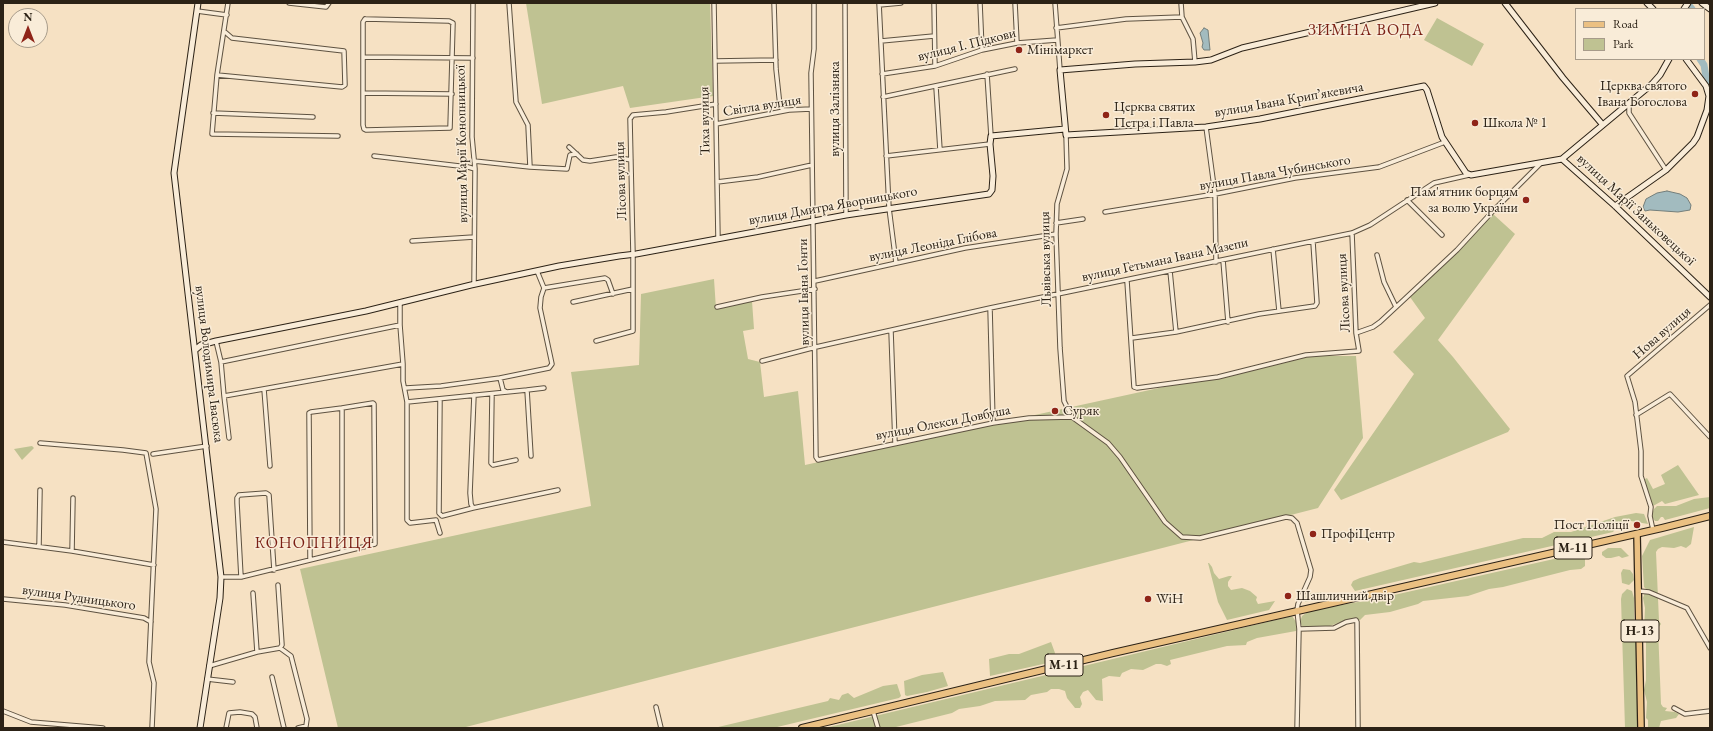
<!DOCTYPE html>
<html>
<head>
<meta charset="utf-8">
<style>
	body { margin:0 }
	#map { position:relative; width:1713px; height:731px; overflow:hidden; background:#f6e1c3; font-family:"EB Garamond",serif }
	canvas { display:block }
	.frame { position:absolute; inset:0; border:4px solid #2c2216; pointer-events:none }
	.legend { position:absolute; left:1575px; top:8px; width:130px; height:52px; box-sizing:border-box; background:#f9ecd8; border:1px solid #a79b8a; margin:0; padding:5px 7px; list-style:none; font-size:12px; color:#2c2216 }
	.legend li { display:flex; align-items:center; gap:8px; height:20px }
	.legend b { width:20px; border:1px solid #a79b8a }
	.north { position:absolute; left:8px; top:8px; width:40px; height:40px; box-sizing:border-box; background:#f9ecd8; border:1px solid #a79b8a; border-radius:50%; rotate:0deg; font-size:11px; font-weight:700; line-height:16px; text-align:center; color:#2c2216 }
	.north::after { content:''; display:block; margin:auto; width:14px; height:18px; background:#8f2418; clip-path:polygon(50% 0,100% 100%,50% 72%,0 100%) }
</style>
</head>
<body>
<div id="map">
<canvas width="1713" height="731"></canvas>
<div class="frame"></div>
<ul class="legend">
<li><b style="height:5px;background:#ebc082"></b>Road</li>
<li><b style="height:11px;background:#bfc292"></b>Park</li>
</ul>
<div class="north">N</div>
</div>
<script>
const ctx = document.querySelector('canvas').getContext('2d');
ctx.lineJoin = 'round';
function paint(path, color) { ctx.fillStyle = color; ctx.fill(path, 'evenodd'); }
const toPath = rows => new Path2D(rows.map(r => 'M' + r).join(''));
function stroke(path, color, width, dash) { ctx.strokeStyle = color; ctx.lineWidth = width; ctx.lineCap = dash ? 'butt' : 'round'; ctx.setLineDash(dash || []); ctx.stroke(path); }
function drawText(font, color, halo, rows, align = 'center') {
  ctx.font = font + ' "EB Garamond",serif'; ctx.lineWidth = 3; ctx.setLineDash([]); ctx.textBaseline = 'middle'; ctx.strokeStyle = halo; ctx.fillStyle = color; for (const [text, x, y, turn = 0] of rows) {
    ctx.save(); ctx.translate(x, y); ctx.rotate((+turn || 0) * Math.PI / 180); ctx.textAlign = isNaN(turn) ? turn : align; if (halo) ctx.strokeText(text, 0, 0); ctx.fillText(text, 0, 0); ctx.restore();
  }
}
const green = toPath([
	[526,3,710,3,713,96,630,108,623,86,542,104],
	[1437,18,1484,44,1472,66,1424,40],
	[1493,214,1515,234,1438,340,1453,357,1510,429,1508,432,1341,500,1334,490,1414,374,1393,352,1425,318,1410,297],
	[714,279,716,309,752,301,754,329,743,331,748,359,760,362,764,397,798,391,805,465,1306,356,1356,356,1363,438,1318,508,462,728,338,728,300,569,591,506,571,372,639,365,641,294],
	[32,446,34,448,22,460,14,449],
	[1678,465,1699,495,1665,504,1662,501,1653,506,1643,480,1647,478,1653,489,1665,484,1661,475],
	[1710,497,1710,508,1665,520,1663,517,1661,517,1658,521,1655,521,1651,516,1654,509,1657,506,1676,506,1694,499],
	[1636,513,1644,514,1648,524,1631,521,1626,521,1620,523,1613,532,1355,591,1351,585,1353,581,1360,578,1414,562,1420,563,1523,538,1542,538,1554,532,1571,532,1615,517],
	[1694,527,1691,544,1686,548,1681,546,1674,548,1662,547,1658,549,1656,552,1659,621,1661,624,1658,628,1661,704,1663,707,1667,708,1665,711,1675,712,1679,714,1676,718,1661,721,1659,728,1648,728,1648,720,1646,718,1647,702,1644,690,1646,680,1646,641,1644,631,1645,608,1643,598,1646,589,1644,587,1642,556,1650,540],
	[1608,548,1621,548,1629,556,1622,558,1619,556,1611,558,1606,558,1602,555,1602,552],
	[1585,552,1585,566,1581,569,1570,570,1503,587,1489,589,1468,596,1423,601,1418,604,1390,612,1365,615,1360,620,1340,622,1325,628,1304,630,1300,622,1302,616,1309,611,1385,597],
	[1208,563,1209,563,1212,567,1214,573,1219,579,1229,576,1232,576,1228,582,1228,586,1231,590,1242,588,1250,591,1257,597,1256,600,1258,604,1275,601,1269,610,1227,620,1218,602],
	[1623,569,1630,570,1633,574,1634,580,1629,585,1622,583,1621,573],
	[1627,589,1632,591,1634,598,1634,629,1638,658,1636,663,1638,728,1625,728,1621,599,1622,594],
	[1320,592,1328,597,1305,602,1305,598,1306,595,1311,593,1312,595,1315,595,1315,593],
	[1292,616,1297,623,1298,628,1296,631,1257,638,1247,642,1246,645,1227,646,1170,660,1171,664,1167,666,1161,664,1156,664,1143,670,1131,669,1122,673,1120,677,1109,676,1102,679,1103,701,1096,700,1088,690,1083,692,1080,697,1082,704,1080,708,1075,708,1067,698,1065,691,1059,689,1051,689,1047,692,1031,695,1025,700,995,701,980,706,959,709,952,713,892,728,825,728],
	[1051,642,1055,653,1052,662,990,676,989,659,1009,654,1019,654],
	[943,672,948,686,927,692,907,696,905,695,904,681,922,675],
	[897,684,901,696,899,698,773,728,714,728,828,701,830,698,839,700,842,695,848,693,854,698,883,686]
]);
const water = toPath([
	[1204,28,1208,30,1210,50,1204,50,1202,47,1203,43,1200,33,1204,28],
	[1667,191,1680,194,1687,198,1691,205,1690,210,1678,212,1650,210,1645,211,1643,207,1646,199,1657,193,1667,191]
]);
const river = toPath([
	[1687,3,1692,9],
	[1700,59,1704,65,1706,77,1710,82]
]);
const street = toPath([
	[289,3,326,7,329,3],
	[473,3,472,137,475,169,474,284],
	[509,3,516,102,528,125,530,167,567,169,570,155,577,154],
	[714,3,718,238],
	[774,3,776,69,780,106,783,110,789,110],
	[814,3,814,49,811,73,816,457,818,460,993,423,1029,418,1072,417],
	[845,3,846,215],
	[879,3,889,208,896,263],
	[934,3,935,66],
	[980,3,982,50],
	[1015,3,1017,43],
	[1055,3,1060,70],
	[1181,3,1182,17,1193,39,1195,62],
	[879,5,901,3],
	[197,11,227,15],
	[365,19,449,21,453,23,450,128,366,130,364,129,363,125,363,22,365,19],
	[1056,28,1126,19,1182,17],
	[225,32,232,38,344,51,345,85,342,87,217,75,228,3],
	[881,41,934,36],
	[363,57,473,58],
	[715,61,776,60],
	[882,74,935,66,982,50,1017,43,1057,40],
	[987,74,991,136],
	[217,75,212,134,338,136],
	[936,87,940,150],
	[363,93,452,94],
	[883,97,1015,69],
	[1629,104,1629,113,1666,170],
	[213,113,313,117],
	[716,124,789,110,811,109],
	[1206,127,1215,194,1216,262],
	[1066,135,1067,169,1057,204,1056,234,1060,348,1064,401,1072,417,1108,443,1120,457,1165,522,1182,537,1200,538,1286,517,1292,518,1297,523,1311,570,1310,577,1298,604,1297,610,1299,629,1297,728],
	[569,147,583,160,590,161,616,157,631,160],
	[374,156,468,167,475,169],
	[886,156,990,144],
	[474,161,530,167],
	[717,182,758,177,812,165],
	[1407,200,1442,235],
	[1105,212,1215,194,1295,178,1379,167,1445,142],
	[1056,223,1083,219],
	[412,241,474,237],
	[1273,249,1279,311],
	[1377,255,1384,282,1396,307],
	[1223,260,1228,322],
	[537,271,544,288],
	[1170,271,1176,332],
	[815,281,965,248,1056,234],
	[1127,281,1134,387,1137,388,1218,377,1306,355,1359,351,1356,333,1352,233],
	[573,302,633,289],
	[400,303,400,325],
	[717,307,762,297,815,289],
	[990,308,993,423],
	[891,331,895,443],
	[1356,333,1373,327,1380,322,1409,295,1457,250,1493,211,1541,163],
	[1132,338,1176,332,1259,314,1315,306,1317,303,1313,242],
	[216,341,221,362,224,396,403,364,400,325,221,362],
	[596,341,633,331,633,254,630,119,633,115,666,112,716,104],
	[762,361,816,347,990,308,1352,233,1370,225,1434,183,1469,175],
	[403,364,403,381,407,402,407,520,410,523,436,520,440,533],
	[500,378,503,390,505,391],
	[406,388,441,386,500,378,549,368,552,364,540,308,541,297,544,288,605,278,608,280,613,294],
	[264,389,270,466],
	[527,390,544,388],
	[492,394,491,463,493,465,516,460],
	[224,396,229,438],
	[440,399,439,513,442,516,473,508,471,504,470,493,474,395],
	[407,402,527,390,531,456],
	[1636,415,1670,394,1710,437],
	[40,443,123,450,146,453,156,509,149,662,154,683,152,728],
	[153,454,207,446],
	[473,508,558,490],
	[1653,530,1650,516,1651,507,1641,476,1641,451,1635,402,1627,376,1710,305],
	[3,542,72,551,154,565],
	[39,546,40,490],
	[72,551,73,498],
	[310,559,309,413,311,412,342,408,342,551],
	[221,577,241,577,375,544,374,404,373,403,342,408],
	[241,577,237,503,237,498,239,495,266,493,269,495,274,570],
	[278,585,282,645,280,648],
	[1639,591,1649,592,1687,608,1710,648],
	[253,593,257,652],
	[3,599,65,605,144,618,151,622],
	[1299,629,1334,628,1346,622,1356,620,1357,622,1358,728],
	[209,666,257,652,280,648,291,656,307,719,306,726,298,728],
	[272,677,284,728],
	[207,679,233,682],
	[656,707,661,728],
	[1674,708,1685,714,1710,711],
	[3,711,31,722,103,728],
	[873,711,878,728],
	[226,728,229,713,240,712,252,714,255,717,257,728]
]);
const secondary = toPath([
	[198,3,174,173,221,577,220,598,200,728],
	[1435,3,1242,48,1211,60,1195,62,1135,64,1060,70,1066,135,1206,127,1260,119,1424,86,1427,90,1442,137,1466,173,1471,175,1562,159],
	[1505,3,1563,78,1602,124],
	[1647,3,1653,9],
	[1702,3,1710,9],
	[1684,9,1688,3],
	[1562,159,1615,206,1710,297],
	[1562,159,1652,84,1660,75,1669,59],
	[1615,206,1666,170,1693,143,1697,137,1707,110,1709,96,1706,86,1686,59],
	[195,350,201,345,216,341,366,311,471,285,559,266,619,256,636,254,846,215,989,194,992,190,993,176,990,144,991,136,1065,129]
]);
const primary = toPath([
	[1637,534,1641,728]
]);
const highway = toPath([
	[802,728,1113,653,1662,528,1710,516]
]);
const markers = [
	[1019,50,4,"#8f2418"],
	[1695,94,4,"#8f2418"],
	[1106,115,4,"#8f2418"],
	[1475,123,4,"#8f2418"],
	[1526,200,4,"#8f2418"],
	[1055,411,4,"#8f2418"],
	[1637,525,4,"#8f2418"],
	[1313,534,4,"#8f2418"],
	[1288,596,4,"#8f2418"],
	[1148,599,4,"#8f2418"]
];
const shields = [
	[1573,548,38],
	[1640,631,38],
	[1064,665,38]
];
const shieldNames = [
	["М-11",1573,548],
	["Н-13",1640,631],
	["М-11",1064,665]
];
const streetNames = [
	["вулиця І. Підкови",967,45,-14],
	["вулиця Івана Крипʼякевича",1289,100,-10],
	["Світла вулиця",762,106,-9],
	["вулиця Залізняка",835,109,-90],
	["Тиха вулиця",705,121,-91],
	["вулиця Марії Конопницької",462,144,-91],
	["вулиця Павла Чубинського",1275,173,-10],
	["Лісова вулиця",621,181,-92],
	["вулиця Дмитра Яворницького",833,206,-10],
	["вулиця Марії Заньковецької",1636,210,43],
	["вулиця Леоніда Глібова",933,245,-11],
	["Львівська вулиця",1046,259,-91],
	["вулиця Гетьмана Івана Мазепи",1165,260,-12],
	["вулиця Івана Ґонти",804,292,-91],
	["Лісова вулиця",1344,293,-93],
	["Нова вулиця",1662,333,-41],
	["вулиця Володимира Івасюка",209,364,83],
	["вулиця Олекси Довбуша",943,423,-11],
	["вулиця Рудницького",79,598,8]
];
const poiNames = [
	["Мінімаркет",1027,50],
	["Церква святого",1687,86,"right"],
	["Івана Богослова",1687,102,"right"],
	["Церква святих",1114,107],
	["Петра і Павла",1114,123],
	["Школа № 1",1483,123],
	["Пам'ятник борцям",1518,192,"right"],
	["за волю України",1518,208,"right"],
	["Суряк",1063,411],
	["Пост Поліції",1629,525,"right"],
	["ПрофіЦентр",1321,534],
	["Шашличний двір",1296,596],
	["WiH",1156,599]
];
const quarterNames = [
	["ЗИМНА ВОДА",1366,31],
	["КОНОПНИЦЯ",314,544]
];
paint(green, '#bfc292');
paint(water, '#a2bbbf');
stroke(water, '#737e7b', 1);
stroke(river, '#a2bbbf', 7);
stroke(street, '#5e5241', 5.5);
stroke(secondary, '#2c2216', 7);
stroke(primary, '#2c2216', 8);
stroke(highway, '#2c2216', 8);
stroke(street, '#f9ecd8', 3.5);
stroke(secondary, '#f9ecd8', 5);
stroke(primary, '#ebc082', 5.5);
stroke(highway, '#ebc082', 6);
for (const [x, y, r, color] of markers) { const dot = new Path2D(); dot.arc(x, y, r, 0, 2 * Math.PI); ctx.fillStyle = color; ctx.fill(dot); stroke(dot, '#f9ecd8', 1.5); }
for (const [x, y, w] of shields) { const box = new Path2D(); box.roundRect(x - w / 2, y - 11, w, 22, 3); ctx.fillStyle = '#f9ecd8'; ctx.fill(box); stroke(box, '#2c2216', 1); }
drawText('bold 13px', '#2c2216', null, shieldNames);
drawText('14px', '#2c2216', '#f9ecd8', streetNames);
drawText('14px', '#2c2216', '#f9ecd8', poiNames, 'left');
ctx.letterSpacing = '1px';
drawText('16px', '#7a1f14', '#f9ecd8', quarterNames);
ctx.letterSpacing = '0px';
</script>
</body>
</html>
